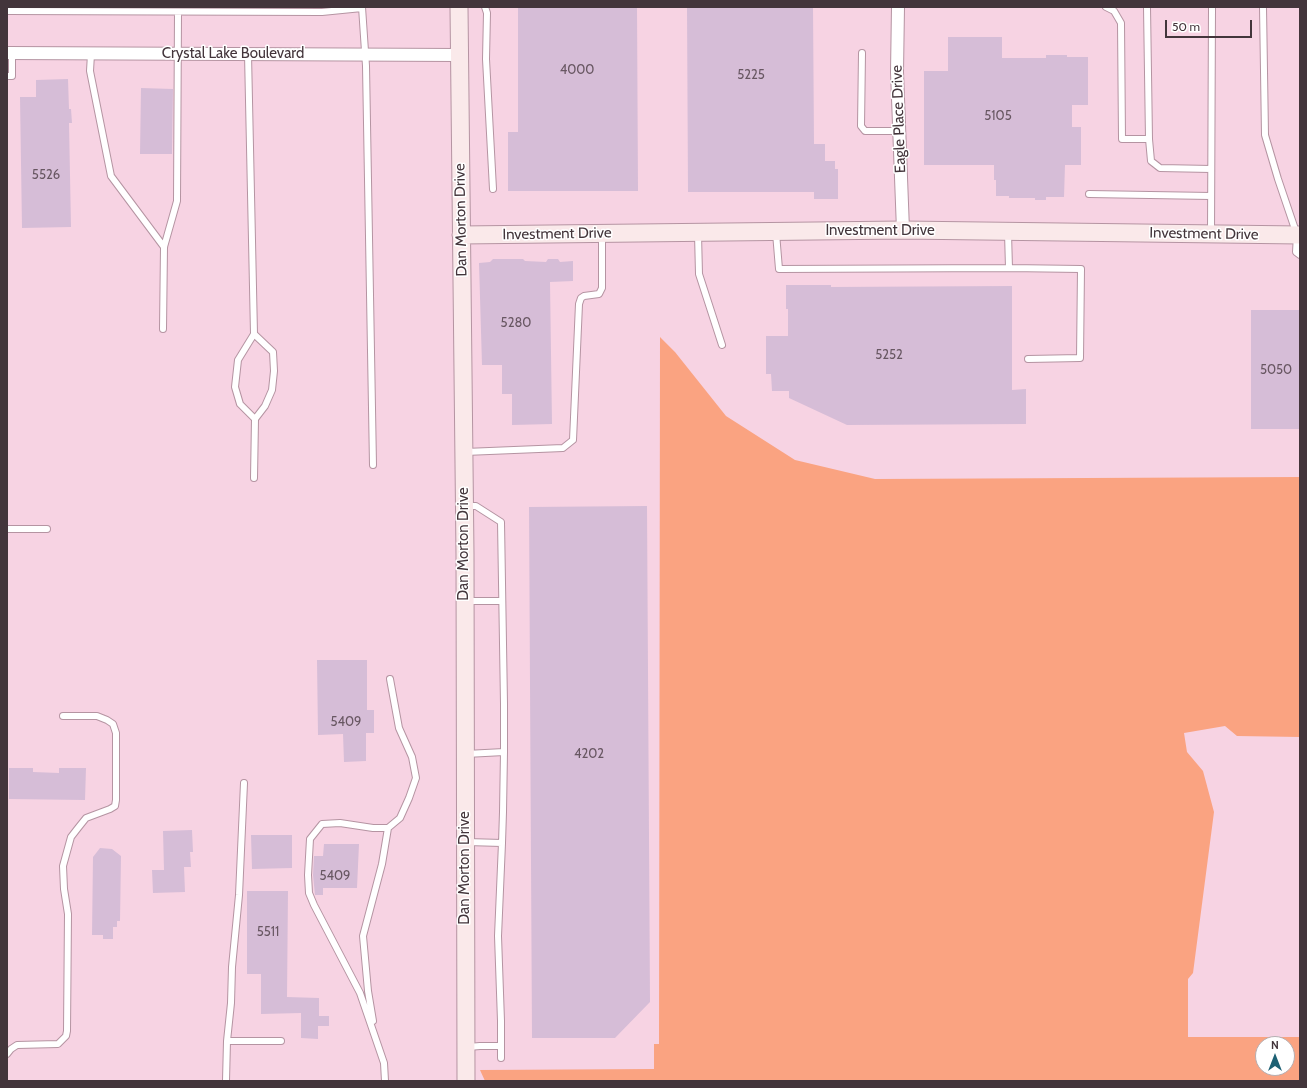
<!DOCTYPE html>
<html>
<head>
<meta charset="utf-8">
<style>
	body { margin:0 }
	#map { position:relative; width:1307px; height:1088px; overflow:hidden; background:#f7d3e3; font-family:Cabin,sans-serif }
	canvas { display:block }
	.frame { position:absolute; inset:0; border:8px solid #43353b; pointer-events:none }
	.north { position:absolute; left:1255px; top:1036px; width:40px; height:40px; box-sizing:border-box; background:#fff; border:1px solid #b4aeb1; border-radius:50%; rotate:0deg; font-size:11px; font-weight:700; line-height:16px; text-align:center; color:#43353b }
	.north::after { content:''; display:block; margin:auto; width:14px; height:18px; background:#1d6174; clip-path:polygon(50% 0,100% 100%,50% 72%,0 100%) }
	.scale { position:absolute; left:1165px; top:20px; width:87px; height:18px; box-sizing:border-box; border:2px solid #43353b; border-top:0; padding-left:5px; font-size:12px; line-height:14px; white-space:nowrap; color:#43353b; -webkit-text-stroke:3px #fff; paint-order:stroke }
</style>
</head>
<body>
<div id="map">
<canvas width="1307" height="1088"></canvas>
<div class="frame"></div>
<div class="north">N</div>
<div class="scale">50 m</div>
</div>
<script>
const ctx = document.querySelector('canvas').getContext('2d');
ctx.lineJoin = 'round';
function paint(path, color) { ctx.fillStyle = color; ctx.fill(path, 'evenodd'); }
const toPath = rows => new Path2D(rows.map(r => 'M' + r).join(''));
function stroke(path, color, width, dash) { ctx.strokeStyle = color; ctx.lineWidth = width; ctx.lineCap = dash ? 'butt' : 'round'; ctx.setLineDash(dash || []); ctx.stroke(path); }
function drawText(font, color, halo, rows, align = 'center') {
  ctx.font = font + ' Cabin,sans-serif'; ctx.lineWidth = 3; ctx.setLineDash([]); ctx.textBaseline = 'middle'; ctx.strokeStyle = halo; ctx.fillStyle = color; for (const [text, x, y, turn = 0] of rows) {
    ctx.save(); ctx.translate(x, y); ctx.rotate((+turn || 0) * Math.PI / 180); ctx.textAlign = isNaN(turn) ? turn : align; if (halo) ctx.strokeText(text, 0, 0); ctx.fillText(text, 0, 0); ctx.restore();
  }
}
const green = toPath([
	[660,337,675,352,726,416,795,460,875,479,1300,477,1300,737,1237,736,1225,726,1184,733,1187,752,1203,771,1214,812,1193,973,1188,979,1188,1037,1300,1037,1300,1081,485,1081,480,1070,654,1069,654,1044,659,1044],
	[1263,1044,1287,1044,1287,1068,1263,1068]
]);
const building = toPath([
	[518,7,637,7,638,191,508,191,508,132,518,132],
	[687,7,813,7,814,144,825,144,825,161,835,161,835,169,838,169,838,199,814,199,814,192,688,192],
	[948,37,1002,37,1002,58,1046,58,1046,55,1067,55,1067,57,1088,57,1088,105,1072,105,1072,127,1081,127,1081,165,1065,165,1064,197,1046,197,1046,200,1035,200,1035,198,1009,198,1009,196,996,196,996,180,994,180,994,165,924,165,924,71,948,71],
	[68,79,69,109,71,109,72,123,69,123,71,227,22,228,20,97,36,97,36,80],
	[141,88,173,89,172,154,140,154],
	[493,259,523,259,525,261,546,262,548,259,558,259,560,262,573,261,573,281,550,282,552,424,512,425,512,394,502,394,502,365,482,365,479,263,490,262],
	[786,285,831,285,831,287,1012,286,1012,390,1026,389,1026,424,847,425,789,398,789,391,772,391,771,374,766,374,766,336,788,336,788,309,786,309],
	[1251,310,1300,310,1300,429,1251,429],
	[647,506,650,1002,615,1038,532,1038,529,507],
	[317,660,367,660,367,710,374,710,374,733,366,733,366,761,344,762,343,734,318,735],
	[9,768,33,768,33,772,59,773,59,768,86,768,85,800,9,799],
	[192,830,193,852,190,852,191,867,184,867,185,892,153,893,152,870,164,870,163,831],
	[251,835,292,835,292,868,252,869],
	[324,844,359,844,357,888,323,888,323,895,315,895,313,875,314,856,323,856],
	[100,848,112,849,121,856,120,921,117,921,117,927,113,927,113,939,103,939,103,935,92,935,93,857],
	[247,891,288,891,287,997,319,998,319,1016,329,1016,329,1026,318,1026,318,1039,301,1038,301,1013,261,1014,261,974,247,974]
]);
const lane = toPath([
	[362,7,366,66,373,465],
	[485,7,487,13,486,59,493,189],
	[1106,7,1114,11,1121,23,1122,139,1149,139,1147,7],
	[1263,7,1265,135,1278,179,1297,235,1296,252,1300,255],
	[7,11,322,12,362,8],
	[862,53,861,126,865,131,899,131],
	[91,54,90,71,111,176,164,247],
	[248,54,254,334,238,360,235,387,240,404,255,419,265,406,272,390,274,371,273,352,254,334],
	[7,76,12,76,12,54],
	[1149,139,1151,161,1160,168,1211,169],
	[1089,194,1211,196],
	[1211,232,1212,7],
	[776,233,779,269,1009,268],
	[1008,233,1009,268,1081,269,1080,358,1028,359],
	[698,234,699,274,722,345],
	[163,329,164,247,177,201,178,12],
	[465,452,563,448,573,440,579,304,581,298,584,296,599,294,602,288,602,235],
	[254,478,255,419],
	[465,506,476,506,501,522,504,704,504,752,466,754],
	[7,529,47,529],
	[466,601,502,601],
	[467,842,502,843,503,812,504,752],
	[373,1021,368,991,363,936,382,864,388,828],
	[227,1041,231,1003,232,967,239,895,244,783],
	[468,1047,480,1046,501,1046],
	[7,1054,11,1049,17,1045,58,1044,66,1036,67,1031,68,914,64,889,63,866,71,837,78,828,86,818,110,809,115,806,116,800,116,733,113,724,107,720,97,716,63,716],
	[501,1058,501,1021,498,936,502,843],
	[226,1081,227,1041,281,1041],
	[385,1081,384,1063,360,993,314,905,309,893,308,875,310,839,322,824,340,823,373,828,388,828,400,818,409,798,416,778,412,757,399,728,390,679]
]);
const street = toPath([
	[898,7,897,72,903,230],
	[7,53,459,55]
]);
const secondary = toPath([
	[459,7,465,554,466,1081],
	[461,235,903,230,1300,235]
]);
const numberNames = [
	["4000",577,70],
	["5225",751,75],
	["5105",998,116],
	["5526",46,175],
	["5280",516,323],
	["5252",889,355],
	["5050",1276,370],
	["5409",346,722],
	["4202",589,754],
	["5409",335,876],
	["5511",268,932]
];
const streetNames = [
	["Crystal Lake Boulevard",233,54],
	["Eagle Place Drive",899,119,-92],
	["Dan Morton Drive",461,220,-91],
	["Investment Drive",880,231],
	["Investment Drive",557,234,-1],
	["Investment Drive",1204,234,1],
	["Dan Morton Drive",464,544,-90],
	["Dan Morton Drive",465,868,-90]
];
paint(green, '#faa381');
paint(building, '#d6bdd7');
stroke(lane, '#b594a2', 8);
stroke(street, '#b594a2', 14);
stroke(secondary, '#b594a2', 19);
stroke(lane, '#fff', 6);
stroke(street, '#fff', 12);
stroke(secondary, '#fae9ea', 17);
drawText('13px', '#685762', null, numberNames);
drawText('15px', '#43353b', '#fff', streetNames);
</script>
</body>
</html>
